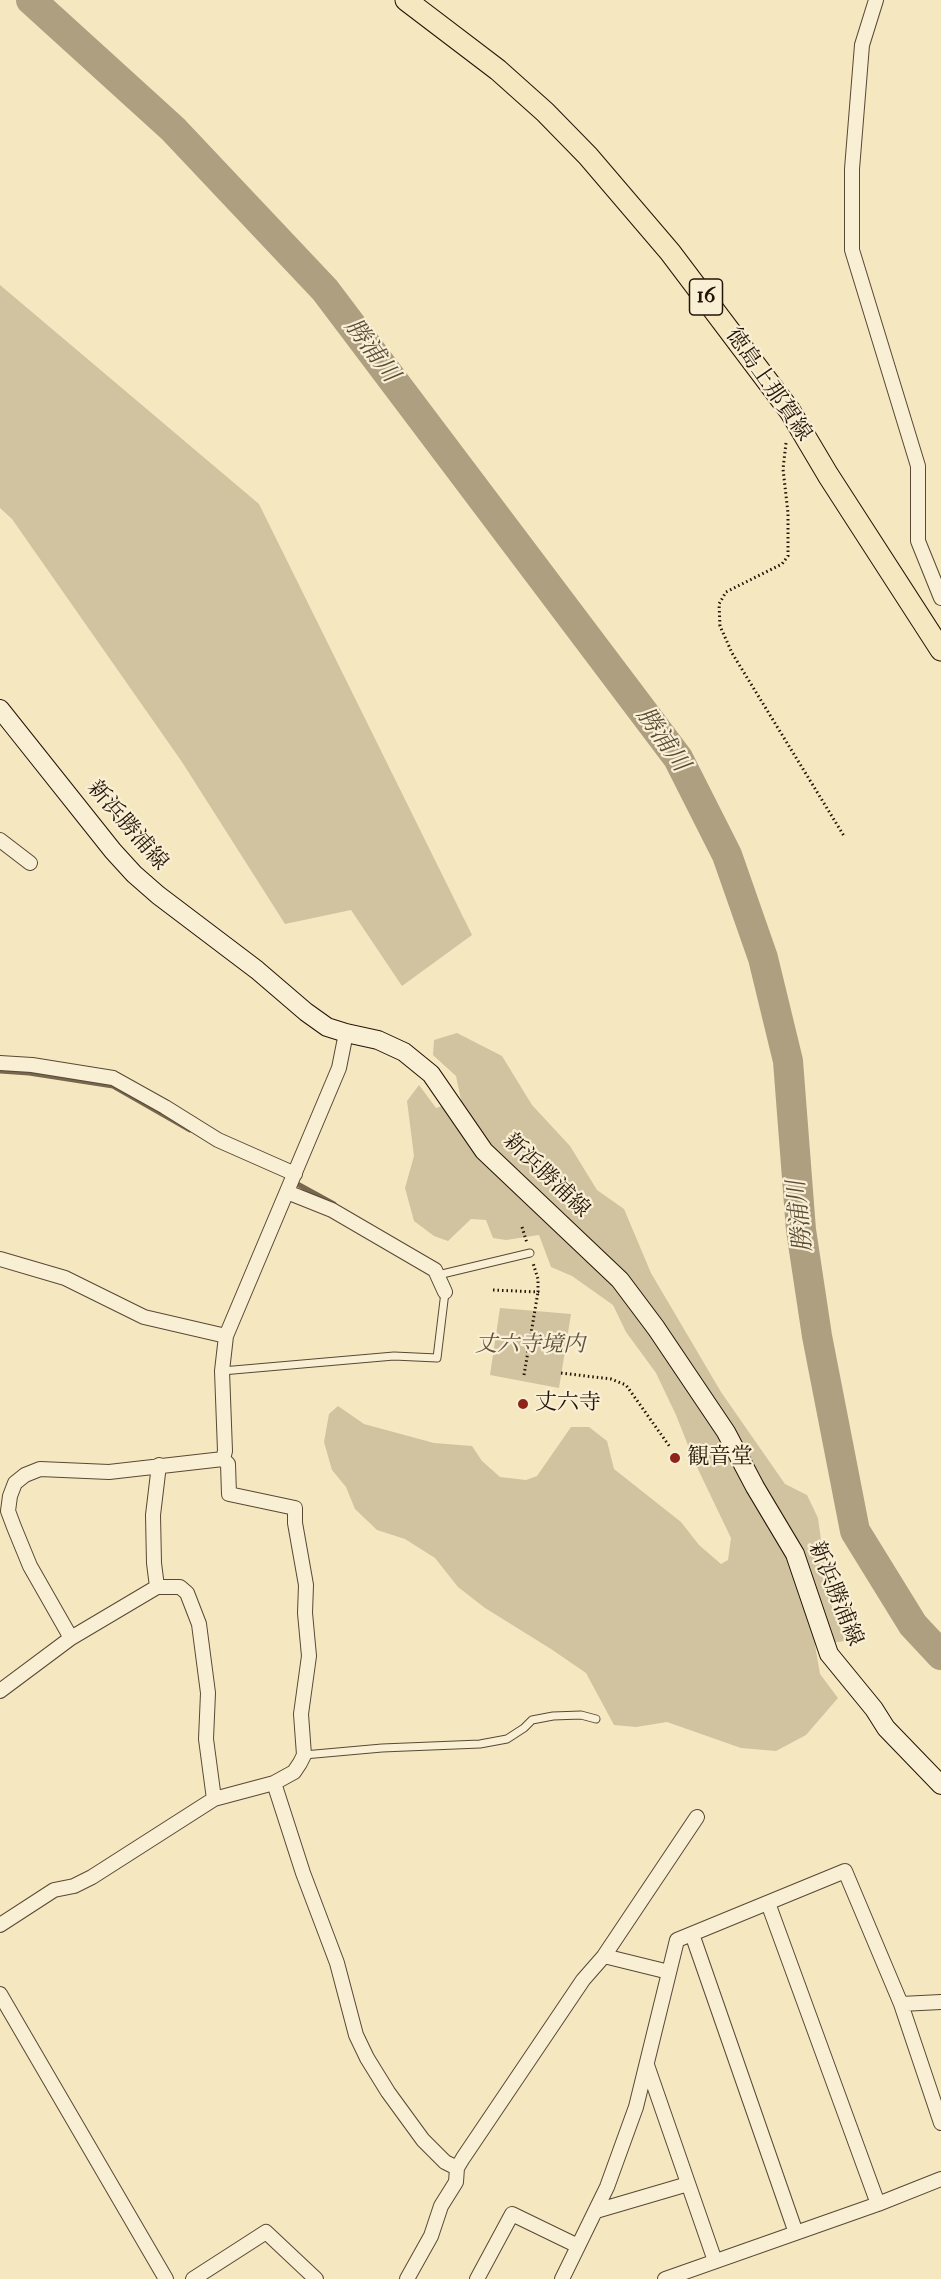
<!DOCTYPE html>
<html>
<head>
<meta charset="utf-8">
<style>
	body { margin:0 }
	canvas { display:block; background:#f5e7bf }
</style>
</head>
<body>
<canvas width="941" height="2279"></canvas>
<script>
const ctx = document.querySelector('canvas').getContext('2d');
ctx.lineJoin = 'round';
function paint(path, color) { ctx.fillStyle = color; ctx.fill(path, 'evenodd'); }
const toPath = rows => new Path2D(rows.map(r => 'M' + r).join(''));
function stroke(path, color, width, dash) { ctx.strokeStyle = color; ctx.lineWidth = width; ctx.lineCap = dash ? 'butt' : 'round'; ctx.setLineDash(dash || []); ctx.stroke(path); }
function drawText(font, color, halo, rows, align = 'center') {
  ctx.font = font + ' "IM FELL French Canon","Noto Serif JP",serif'; ctx.lineWidth = 4.5; ctx.setLineDash([]); ctx.textBaseline = 'middle'; ctx.strokeStyle = halo; ctx.fillStyle = color; for (const [text, x, y, turn = 0] of rows) {
    ctx.save(); ctx.translate(x, y); ctx.rotate((+turn || 0) * Math.PI / 180); ctx.textAlign = isNaN(turn) ? turn : align; if (halo) ctx.strokeText(text, 0, 0); ctx.fillText(text, 0, 0); ctx.restore();
  }
}
const green = toPath([
	[0,285,259,504,472,935,402,986,351,910,285,924,182,762,12,519,0,508],
	[457,1033,502,1056,532,1105,570,1146,597,1190,624,1209,651,1273,721,1392,785,1484,807,1495,818,1518,829,1599,845,1641,815,1645,820,1674,838,1698,806,1735,776,1751,741,1748,667,1722,636,1727,614,1725,586,1673,551,1649,485,1608,458,1587,435,1558,405,1539,377,1530,355,1509,346,1487,332,1470,324,1442,329,1414,338,1406,364,1424,434,1443,472,1446,482,1461,500,1477,526,1480,537,1476,571,1427,589,1427,607,1441,614,1469,681,1522,699,1545,721,1564,728,1560,731,1538,695,1463,676,1415,656,1373,626,1332,613,1305,572,1276,551,1267,539,1235,506,1240,493,1238,486,1220,471,1219,448,1241,434,1236,414,1221,405,1188,414,1156,407,1101,419,1085,436,1108,461,1100,456,1076,433,1055,434,1040],
	[500,1308,571,1314,559,1388,490,1375]
]);
const stream = toPath([
	[0,1071,29,1073,113,1086,190,1130],
	[292,1181,334,1204]
]);
const river = toPath([
	[31,0,173,129,325,290,678,758,727,855,763,958,788,1061,801,1230,817,1336,855,1531,913,1625,941,1655]
]);
const path = toPath([
	[786,443,783,469,788,513,788,556,782,564,726,592,719,604,720,626,732,653,844,836],
	[522,1227,527,1243],
	[493,1290,538,1292,538,1279,533,1263],
	[561,1373,611,1379,626,1385,670,1447],
	[524,1375,538,1292]
]);
const lane = toPath([
	[438,1275,530,1253],
	[222,1371,394,1356,437,1358,445,1292],
	[304,1755,382,1748,480,1744,507,1739,524,1728,532,1720,553,1716,581,1715,596,1719]
]);
const street = toPath([
	[876,0,862,45,852,169,852,250,918,466,918,541,941,598],
	[0,840,30,863],
	[0,1063,32,1065,113,1078,165,1107,218,1140,295,1174],
	[287,1192,332,1210,435,1270,445,1292],
	[0,1259,65,1278,144,1317,226,1336],
	[157,1587,180,1587,187,1593,199,1624,208,1693,206,1739,214,1799],
	[71,1638,30,1566,14,1527,8,1511,10,1496,15,1483,25,1475,40,1469,109,1472,223,1459,225,1451,222,1371,226,1336,339,1068,346,1033],
	[0,1691,71,1638,157,1587,154,1563,153,1515,159,1465],
	[274,1783,303,1873,337,1963,356,2035,367,2058,388,2092,423,2140,445,2162,457,2168],
	[768,1903,878,2204],
	[0,1925,54,1890,74,1886,92,1877,214,1799,274,1783,294,1772,300,1763,304,1755,301,1714,309,1656,305,1613,306,1585,295,1523,295,1508,229,1494,228,1464,223,1459],
	[692,1934,796,2233],
	[604,1956,669,1972],
	[0,1994,166,2279],
	[901,2004,941,2002],
	[647,2065,715,2261],
	[596,2211,688,2184],
	[193,2279,266,2232,316,2279],
	[407,2279,431,2236,441,2206,456,2182,457,2168,463,2158,583,1980,604,1956,697,1817],
	[477,2279,512,2214,578,2246],
	[562,2279,607,2187,636,2107,677,1940,845,1871,901,2004,941,2123],
	[665,2279,878,2204,941,2179]
]);
const secondary = toPath([
	[0,709,113,851,134,874,158,895,257,970,306,1012,327,1027,346,1033,378,1040,404,1052,431,1074,484,1151,620,1280,656,1328,726,1432,755,1487,795,1554,829,1654,874,1709,886,1728,941,1785]
]);
const primary = toPath([
	[406,0,498,70,545,112,588,156,670,252,790,411,828,475,941,650]
]);
const markers = [
	[523,1404,6,"#8f2418"],
	[675,1458,6,"#8f2418"]
];
const shields = [
	[706,297,33]
];
const shieldNames = [
	["16",706,297]
];
const streetNames = [
	["徳島上那賀線",768,385,55],
	["新浜勝浦線",127,826,49],
	["新浜勝浦線",546,1176,44],
	["新浜勝浦線",835,1594,68]
];
const parkNames = [
	["丈六寺境内",530,1346]
];
const poiNames = [
	["丈六寺",535,1404],
	["観音堂",687,1458]
];
const waterNames = [
	["勝浦川",371,351,53],
	["勝浦川",662,740,55],
	["勝浦川",801,1216,-96]
];
paint(green, '#d1c3a0');
stroke(stream, '#77674f', 5);
stroke(river, '#ae9f80', 30);
stroke(lane, '#584934', 9);
stroke(street, '#584934', 16);
stroke(secondary, '#241406', 20);
stroke(primary, '#241406', 23);
stroke(path, '#241406', 3, [1.5, 3]);
stroke(lane, '#f8efd5', 7);
stroke(street, '#f8efd5', 14);
stroke(secondary, '#f8efd5', 18);
stroke(primary, '#f5e7bf', 21);
for (const [x, y, r, color] of markers) { const dot = new Path2D(); dot.arc(x, y, r, 0, 2 * Math.PI); ctx.fillStyle = color; ctx.fill(dot); stroke(dot, '#f8efd5', 2); }
for (const [x, y, w] of shields) { const box = new Path2D(); box.roundRect(x - w / 2, y - 18, w, 36, 4.5); ctx.fillStyle = '#f8efd5'; ctx.fill(box); stroke(box, '#241406', 1.5); }
drawText('bold 21px', '#241406', null, shieldNames);
drawText('22px', '#241406', '#f8efd5', streetNames);
drawText('italic 22px', '#61513c', '#f8efd5', parkNames);
drawText('22px', '#241406', '#f8efd5', poiNames, 'left');
drawText('italic 24px', '#5b4c37', '#f8efd5', waterNames);
</script>
</body>
</html>
